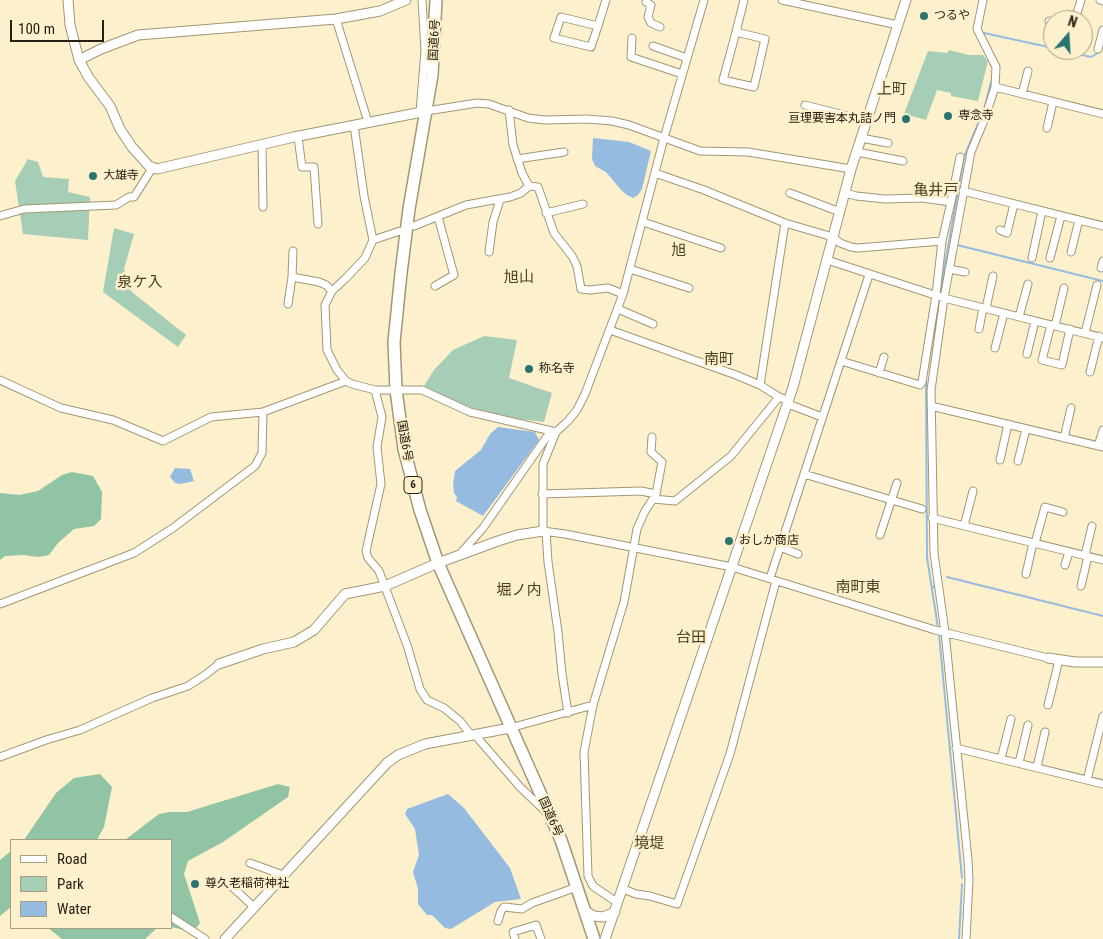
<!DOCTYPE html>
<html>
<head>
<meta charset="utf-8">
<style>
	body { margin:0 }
	#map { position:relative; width:1103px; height:939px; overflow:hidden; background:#fdf0cc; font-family:"Roboto Condensed",sans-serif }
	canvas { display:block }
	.legend { position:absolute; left:10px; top:839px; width:162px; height:90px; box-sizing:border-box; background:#fdf0cc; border:1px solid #a79d82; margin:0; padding:6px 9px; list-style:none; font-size:15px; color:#262114 }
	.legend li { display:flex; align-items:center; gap:10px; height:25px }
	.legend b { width:25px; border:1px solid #a79d82 }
	.north { position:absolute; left:1043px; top:10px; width:50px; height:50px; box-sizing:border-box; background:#fdf0cc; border:1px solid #a79d82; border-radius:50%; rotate:19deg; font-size:14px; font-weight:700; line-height:20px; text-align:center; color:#262114 }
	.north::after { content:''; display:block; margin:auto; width:18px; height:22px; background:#297371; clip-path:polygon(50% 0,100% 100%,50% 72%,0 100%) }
	.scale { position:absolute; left:10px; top:20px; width:94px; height:22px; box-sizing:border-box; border:2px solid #262114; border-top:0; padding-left:6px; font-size:15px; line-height:18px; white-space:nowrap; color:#262114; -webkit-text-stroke:4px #fdf0cc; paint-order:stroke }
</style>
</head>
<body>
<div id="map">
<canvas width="1103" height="939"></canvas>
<ul class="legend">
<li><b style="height:6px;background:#fff"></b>Road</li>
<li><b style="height:14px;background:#a6cdb5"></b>Park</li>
<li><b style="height:14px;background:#96bbe1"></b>Water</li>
</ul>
<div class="north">N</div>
<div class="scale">100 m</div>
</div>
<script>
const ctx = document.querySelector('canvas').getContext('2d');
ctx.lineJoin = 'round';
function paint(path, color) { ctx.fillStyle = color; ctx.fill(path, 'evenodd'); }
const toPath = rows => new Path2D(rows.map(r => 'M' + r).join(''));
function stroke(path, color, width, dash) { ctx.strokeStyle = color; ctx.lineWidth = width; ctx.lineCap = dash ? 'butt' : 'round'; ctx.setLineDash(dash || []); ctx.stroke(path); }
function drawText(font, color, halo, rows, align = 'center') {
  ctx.font = font + ' "Roboto Condensed","Noto Sans JP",sans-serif'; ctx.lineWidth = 5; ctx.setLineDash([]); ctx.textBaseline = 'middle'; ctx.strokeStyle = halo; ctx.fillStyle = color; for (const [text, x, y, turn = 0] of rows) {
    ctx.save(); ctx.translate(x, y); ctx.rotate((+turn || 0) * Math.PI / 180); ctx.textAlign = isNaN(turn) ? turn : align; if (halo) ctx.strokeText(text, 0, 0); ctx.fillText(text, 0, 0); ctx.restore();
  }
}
const green = toPath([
	[949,50,969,55,983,55,988,61,978,101,951,96,951,93,937,90,926,120,904,114,928,51,947,53],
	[28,159,38,162,43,177,69,179,68,192,90,197,88,240,23,234,15,181],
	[114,228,134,234,124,269,132,292,186,335,178,347,103,292],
	[484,336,517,340,509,378,552,393,544,422,511,418,463,405,424,386,434,370,453,350]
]);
const forest = toPath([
	[72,472,93,476,102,492,101,519,94,526,74,529,58,543,49,555,38,557,24,555,5,556,0,560,0,493,19,495,38,491,62,475],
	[100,774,112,787,104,827,97,840,24,840,56,793,74,778],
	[278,784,290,787,288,797,223,842,188,861,184,874,200,923,193,932,171,927,171,840,125,840,159,814,170,812,187,812],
	[11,851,11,907,0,916,0,860],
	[48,928,157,928,145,939,62,939]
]);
const water = toPath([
	[593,138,629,142,651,151,642,189,638,195,633,198,627,195,622,191,606,172,595,166,592,159],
	[498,427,535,432,539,440,483,516,456,501,457,497,454,493,453,485,455,471,481,450,490,434],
	[175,468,190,469,194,481,181,484,175,483,170,477],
	[448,794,464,808,510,868,521,899,495,902,451,929,445,928,432,915,427,915,418,904,418,889,413,872,419,855,415,829,405,814,407,809]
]);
const stream = toPath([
	[984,33,1053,48],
	[1061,50,1091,57,1101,51],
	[957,245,1103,281],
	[940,292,964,157,984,110,991,82],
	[926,379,927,557,938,628],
	[947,577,1103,616],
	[932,587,935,587,934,575],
	[939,634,962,878],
	[959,939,962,884]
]);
const minor = toPath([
	[782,0,898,25],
	[1100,0,1103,1],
	[646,2,651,5,648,17,651,23,660,27],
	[336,19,368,122],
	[1075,20,1081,0],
	[1049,21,1053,22],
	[598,26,561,17,554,38,591,47,598,26,606,0],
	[736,32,765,39,754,87,723,80,736,32,744,0],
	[632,38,631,57,682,74],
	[653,46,687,58],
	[1098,49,1103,30],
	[995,87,1103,114],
	[1022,94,1028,71],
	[805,105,867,121],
	[509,110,513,145,522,173,529,186,538,187,554,233,572,256,577,266,581,289,590,290,608,288,623,294],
	[427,111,477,103,489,104,528,118,545,120,587,119,612,121,629,125,700,151,748,152,851,169],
	[420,112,425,50,422,0],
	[354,125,364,196,373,240,365,258,344,280,332,291,325,305,327,350,337,370,346,381,352,384,375,390,422,390,470,412,556,432],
	[1047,128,1053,102],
	[298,137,302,167,314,167,318,224],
	[861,138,888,143],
	[262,145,263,207],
	[857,152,903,161],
	[517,159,564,152],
	[655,173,704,190,785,223,833,237,840,243,851,247,858,248,942,241,936,295,922,382,920,385,841,361],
	[963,191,1103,226],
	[790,193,840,212],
	[845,193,856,196,885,199,922,198,951,202,942,241],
	[951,202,960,157],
	[546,213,583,204],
	[0,216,24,209,116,205,129,197,134,197,153,167],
	[643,222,721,248],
	[414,226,466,205,510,197,521,193,529,186],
	[1000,230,1007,233,1014,204],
	[373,240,400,231],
	[489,252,493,222,500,200],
	[1071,252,1079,220],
	[1032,258,1042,211],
	[1050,258,1061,216],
	[827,260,944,298,1103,338],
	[1101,268,1103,261],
	[630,269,689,288],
	[949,269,965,272],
	[292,277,293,251],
	[435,286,454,275,438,217],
	[288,304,292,277,319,282,326,285,332,291],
	[986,308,993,276],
	[618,309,653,324],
	[1019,317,1028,284],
	[1051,325,1042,360,1062,365,1070,329],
	[1055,326,1064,288],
	[979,329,983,308],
	[610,330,736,375,760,385,779,397,789,401],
	[1085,333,1097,285],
	[995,348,1004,313],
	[1027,354,1035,321],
	[1090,372,1099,336],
	[879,373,884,357],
	[0,380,61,408,113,420,163,441,211,417,263,412,346,381],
	[760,385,785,223],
	[375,390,382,417,377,447,381,484,366,551,368,558,379,571,407,645,420,689,427,700,444,708,460,721,471,735],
	[788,404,822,417],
	[931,406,1103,447],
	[556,432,543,464,543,531,565,534,732,567,935,630,1048,658],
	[652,437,651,452,662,462,656,494],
	[1064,438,1071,408],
	[1098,446,1103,430],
	[1000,460,1008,424],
	[1018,461,1026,429],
	[804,474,922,509],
	[542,494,641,491,656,494,653,499],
	[932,518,1103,560],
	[964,526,973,491],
	[546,531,548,562,558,632,562,674,568,713],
	[880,535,897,483],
	[1035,543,1045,507,1063,512],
	[780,547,798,554],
	[460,554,483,528,548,435,556,432,568,421,577,410,585,394,623,294,664,138,704,0],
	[1085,555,1092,526],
	[1065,565,1069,552],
	[1026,574,1033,543],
	[770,578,869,275],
	[1081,586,1088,556],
	[0,604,134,553,173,528,255,466,262,453,263,412],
	[1048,705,1059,660],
	[510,728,593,705],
	[475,735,520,787,547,813],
	[956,748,1103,784],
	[0,757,46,740,80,730,152,698,188,686,205,675,219,664],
	[1001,759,1011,719],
	[1019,763,1028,725],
	[1037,767,1045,732],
	[1087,780,1103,716],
	[250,863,283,875],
	[229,884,254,907],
	[623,889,636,894,650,896,677,904,730,754,776,581],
	[618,903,593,886,588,876,584,752,593,705,624,602,637,529,645,511,653,499,675,501,731,456,779,397],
	[171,917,205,939],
	[498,921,501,911,504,907,522,909,532,903,577,887],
	[515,939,513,932,536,925,541,939],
	[966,939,969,880,968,860,945,632,934,553,931,390,944,298,971,152,985,118,995,87,996,67,977,29,983,0]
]);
const tertiary = toPath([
	[68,0,70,25,79,60,89,78,110,106,120,129,132,147,149,166,157,169,294,137,427,111],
	[79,60,101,49,138,35,336,19,380,11,406,0],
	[1048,658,1075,662,1103,662],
	[219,664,263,649,294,642,314,630,345,594,385,586,438,563,498,541,517,535,543,531],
	[584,910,594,916,603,917,615,912],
	[225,939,387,763,398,755,425,744,510,728],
	[605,939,793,387,851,169,906,0]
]);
const trunk = toPath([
	[436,0,432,75,409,209,401,273,394,342,396,390,404,449,420,510,438,563,561,840,594,939]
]);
const markers = [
	[924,16,5,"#297371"],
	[948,116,5,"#297371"],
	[906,119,5,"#297371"],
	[93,176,5,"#297371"],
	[529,369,5,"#297371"],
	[729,541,5,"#297371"],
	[195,884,5,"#297371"]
];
const shields = [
	[413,485,18]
];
const shieldNames = [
	["6",413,485]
];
const poiNames = [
	["つるや",934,16],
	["専念寺",958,116],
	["亘理要害本丸詰ノ門",896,119,"right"],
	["大雄寺",103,176],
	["称名寺",539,369],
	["おしか商店",739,541],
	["尊久老稲荷神社",205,884]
];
const streetNames = [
	["国道6号",435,40,-87],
	["国道6号",404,441,80],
	["国道6号",550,817,66]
];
const quarterNames = [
	["上町",892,90],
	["亀井戸",936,191],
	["旭",679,251],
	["旭山",519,278],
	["泉ケ入",140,283],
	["南町",719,360],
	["南町東",858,588],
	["堀ノ内",519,591],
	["台田",691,638],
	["境堤",649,844]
];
paint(green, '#a6cdb5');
paint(forest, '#91c3a5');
paint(water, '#96bbe1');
stroke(stream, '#96bbe1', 2);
stroke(minor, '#a39675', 9);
stroke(tertiary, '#a39675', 11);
stroke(trunk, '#a39675', 14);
stroke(minor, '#fff', 7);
stroke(tertiary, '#fff', 9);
stroke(trunk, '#fff', 11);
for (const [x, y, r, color] of markers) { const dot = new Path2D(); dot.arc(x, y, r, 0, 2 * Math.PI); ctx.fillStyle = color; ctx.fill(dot); stroke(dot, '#fdf0cc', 2); }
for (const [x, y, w] of shields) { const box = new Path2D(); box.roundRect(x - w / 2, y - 8.5, w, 17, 4); ctx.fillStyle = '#fdf0cc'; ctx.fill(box); stroke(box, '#262114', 1); }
drawText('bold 11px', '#262114', null, shieldNames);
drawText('12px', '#262114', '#fdf0cc', poiNames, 'left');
drawText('12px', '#262114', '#fdf0cc', streetNames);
drawText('15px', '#4c4123', '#fdf0cc', quarterNames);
</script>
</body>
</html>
